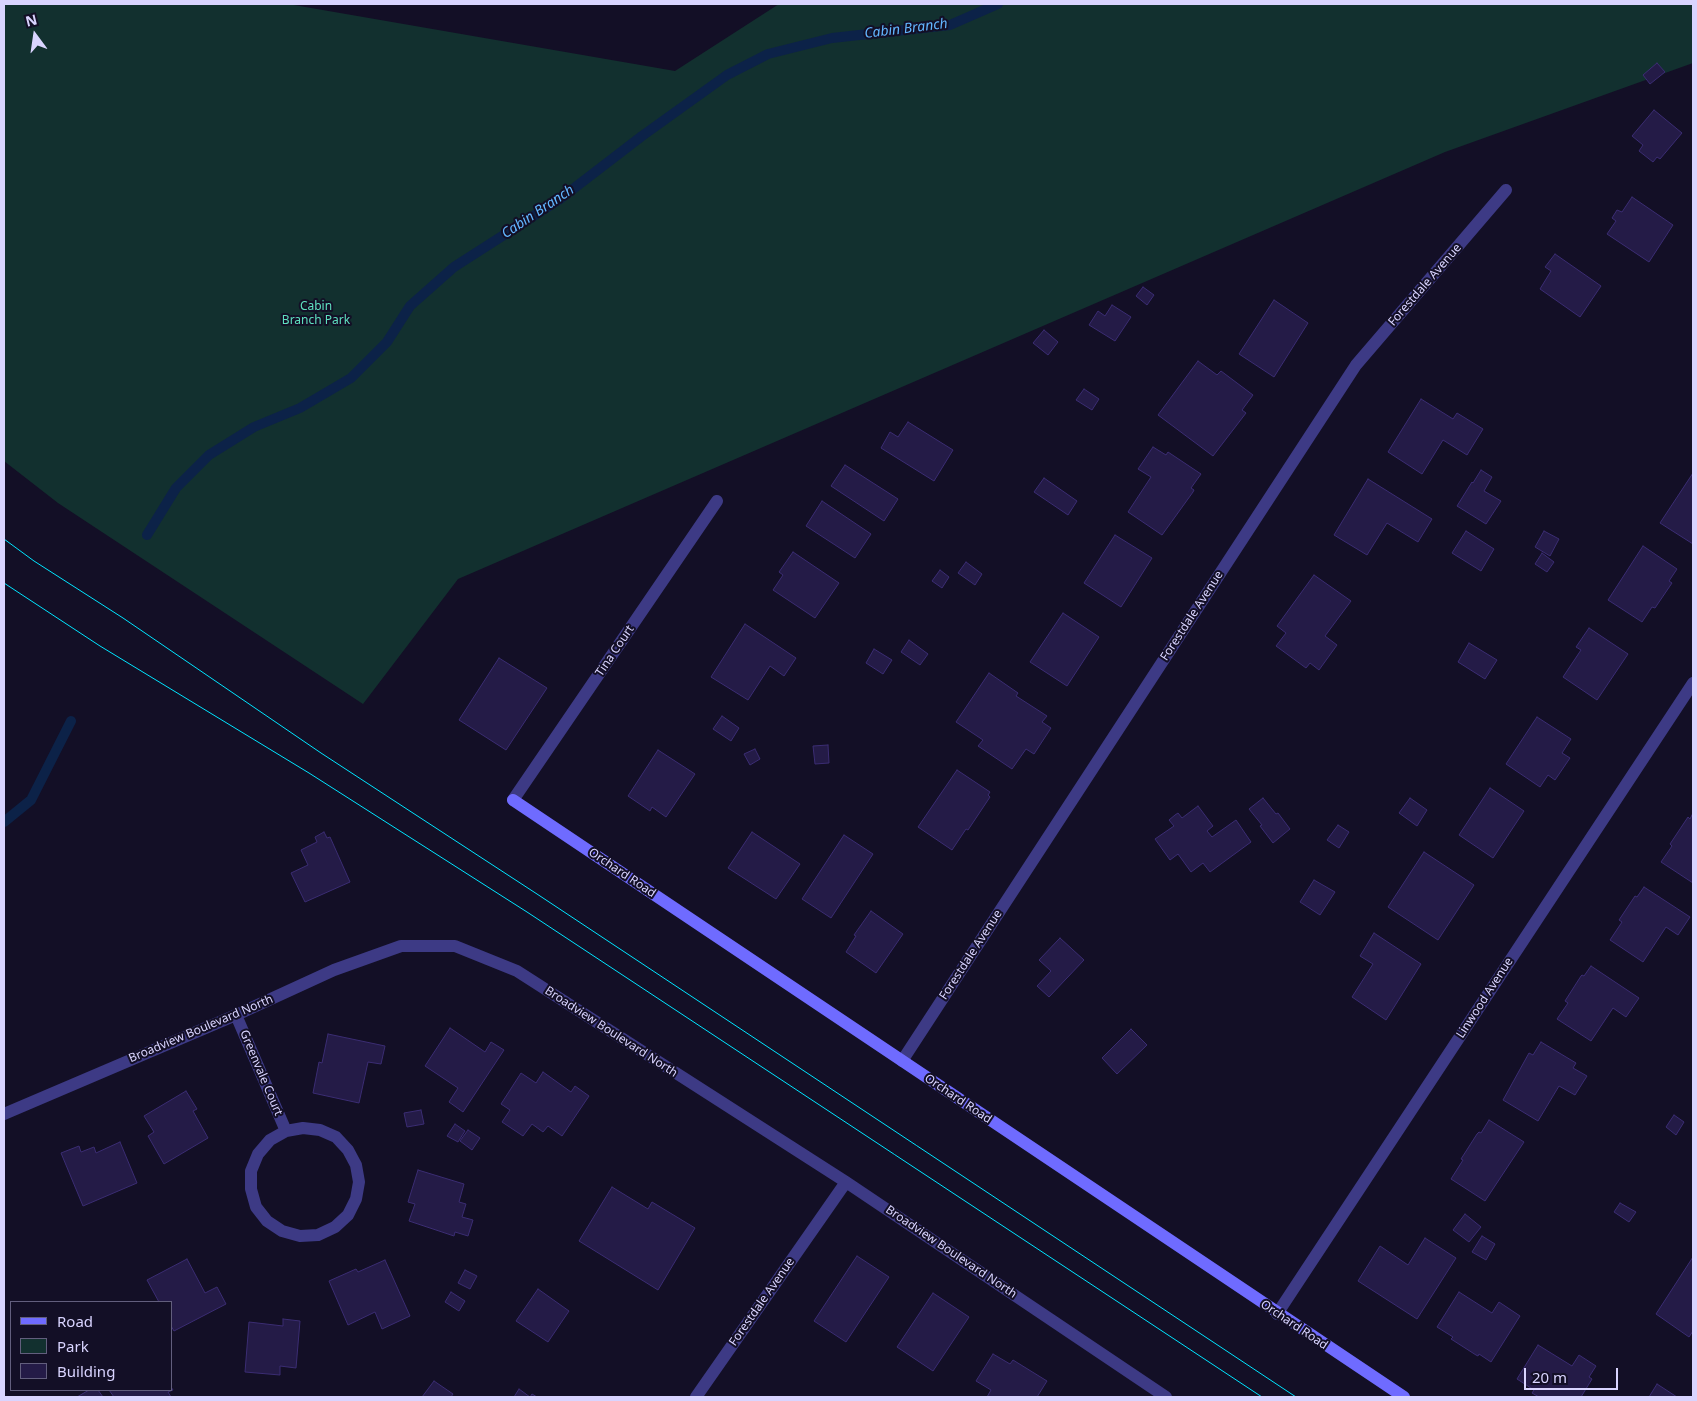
<!DOCTYPE html>
<html>
<head>
<meta charset="utf-8">
<style>
	body { margin:0 }
	#map { position:relative; width:1697px; height:1401px; overflow:hidden; background:#130f26; font-family:"Noto Sans",sans-serif }
	canvas { display:block }
	.frame { position:absolute; inset:0; border:5px solid #d9d4ff; pointer-events:none }
	.legend { position:absolute; left:10px; top:1301px; width:162px; height:90px; box-sizing:border-box; background:#130f26; border:1px solid #625e7d; margin:0; padding:6px 9px; list-style:none; font-size:15px; color:#d9d4ff }
	.legend li { display:flex; align-items:center; gap:10px; height:25px }
	.legend b { width:25px; border:1px solid #625e7d }
	.north { position:absolute; left:10px; top:10px; width:50px; height:50px; -webkit-text-stroke:4px #130f26; paint-order:stroke; rotate:346deg; font-size:14px; font-weight:700; line-height:20px; text-align:center; color:#d9d4ff }
	.north::after { content:''; display:block; margin:auto; width:18px; height:22px; background:#d9d4ff; clip-path:polygon(50% 0,100% 100%,50% 72%,0 100%) }
	.scale { position:absolute; left:1524px; top:1368px; width:94px; height:22px; box-sizing:border-box; border:2px solid #d9d4ff; border-top:0; padding-left:6px; font-size:15px; line-height:18px; white-space:nowrap; color:#d9d4ff; -webkit-text-stroke:4px #130f26; paint-order:stroke }
</style>
</head>
<body>
<div id="map">
<canvas width="1697" height="1401"></canvas>
<div class="frame"></div>
<ul class="legend">
<li><b style="height:6px;background:#6f6bff"></b>Road</li>
<li><b style="height:14px;background:#12302f"></b>Park</li>
<li><b style="height:14px;background:#241b47"></b>Building</li>
</ul>
<div class="north">N</div>
<div class="scale">20 m</div>
</div>
<script>
const ctx = document.querySelector('canvas').getContext('2d');
ctx.lineJoin = 'round';
function paint(path, color) { ctx.fillStyle = color; ctx.fill(path, 'evenodd'); }
const toPath = rows => new Path2D(rows.map(r => 'M' + r).join(''));
function stroke(path, color, width, dash) { ctx.strokeStyle = color; ctx.lineWidth = width; ctx.lineCap = dash ? 'butt' : 'round'; ctx.setLineDash(dash || []); ctx.stroke(path); }
function drawText(font, color, halo, rows, align = 'center') {
  ctx.font = font + ' "Noto Sans",sans-serif'; ctx.lineWidth = 4; ctx.setLineDash([]); ctx.textBaseline = 'middle'; ctx.strokeStyle = halo; ctx.fillStyle = color; for (const [text, x, y, turn = 0] of rows) {
    ctx.save(); ctx.translate(x, y); ctx.rotate((+turn || 0) * Math.PI / 180); ctx.textAlign = isNaN(turn) ? turn : align; if (halo) ctx.strokeText(text, 0, 0); ctx.fillText(text, 0, 0); ctx.restore();
  }
}
const green = toPath([
	[4,4,288,4,675,71,779,4,1693,4,1693,63,1445,152,458,579,363,704,58,503,4,461]
]);
const stream = toPath([
	[147,535,176,488,209,455,254,427,300,408,351,378,387,342,410,306,454,267,560,199,642,136,727,75,768,54,832,38,950,25,998,4],
	[4,822,31,800,71,721]
]);
const building = toPath([
	[1657,63,1665,72,1650,84,1643,75,1657,63],
	[1654,110,1682,133,1660,159,1657,157,1653,162,1639,151,1643,145,1632,136,1654,110],
	[1632,197,1673,225,1649,262,1607,234,1616,221,1612,218,1617,210,1622,212,1632,197],
	[1555,254,1601,286,1580,317,1540,289,1551,271,1545,267,1555,254],
	[1143,287,1154,295,1147,305,1136,296,1143,287],
	[1274,300,1308,323,1274,377,1239,354,1274,300],
	[1112,305,1131,317,1115,341,1089,325,1098,311,1105,316,1112,305],
	[1044,330,1058,342,1048,355,1033,343,1044,330],
	[1198,361,1217,375,1221,371,1253,395,1242,410,1246,413,1213,456,1158,415,1198,361],
	[1084,389,1099,399,1092,410,1076,400,1084,389],
	[1421,399,1453,419,1457,413,1483,429,1467,455,1443,440,1422,474,1388,452,1421,399],
	[908,422,953,450,934,481,881,448,890,432,898,437,908,422],
	[1153,447,1166,455,1168,452,1201,474,1191,488,1194,490,1193,492,1162,535,1128,512,1151,477,1138,469,1153,447],
	[845,465,898,499,884,521,831,486,845,465],
	[1481,470,1492,477,1484,491,1501,501,1486,524,1457,506,1472,482,1473,483,1481,470],
	[1693,473,1693,544,1660,523,1693,473],
	[1044,478,1077,501,1068,515,1034,492,1044,478],
	[1368,479,1432,519,1418,542,1387,523,1367,555,1334,535,1368,479],
	[822,501,871,534,855,558,806,526,822,501],
	[1466,531,1494,549,1481,571,1452,553,1466,531],
	[1544,531,1559,539,1550,556,1535,547,1544,531],
	[1115,535,1152,558,1121,607,1084,583,1115,535],
	[1643,546,1677,569,1669,581,1672,583,1655,608,1652,607,1642,622,1608,600,1643,546],
	[793,552,839,583,815,618,773,590,783,575,779,572,793,552],
	[1542,553,1554,562,1547,572,1535,564,1542,553],
	[966,562,982,574,975,585,958,573,966,562],
	[940,570,949,577,942,588,932,581,940,570],
	[1314,575,1351,601,1325,636,1337,645,1319,670,1310,663,1306,668,1276,646,1286,633,1277,626,1314,575],
	[1063,613,1099,637,1067,686,1030,662,1063,613],
	[745,624,796,658,784,676,770,666,748,700,711,677,745,624],
	[1589,628,1628,654,1597,700,1563,677,1581,650,1576,647,1589,628],
	[909,640,928,654,920,665,901,652,909,640],
	[1469,643,1497,660,1485,679,1458,662,1469,643],
	[874,649,892,660,883,674,866,663,874,649],
	[499,658,547,688,506,750,459,720,499,658],
	[989,673,1018,693,1016,696,1047,716,1042,722,1051,728,1034,754,1026,749,1012,769,978,746,983,740,956,722,989,673],
	[722,716,739,728,731,741,713,729,722,716],
	[1537,717,1571,739,1562,753,1570,758,1555,780,1548,775,1540,787,1506,764,1537,717],
	[828,745,829,763,815,764,813,746,828,745],
	[755,749,760,759,750,765,744,754,755,749],
	[658,750,695,774,666,817,652,807,650,811,628,796,658,750],
	[957,770,990,792,988,795,990,797,968,830,966,829,952,850,918,827,957,770],
	[1490,788,1524,811,1493,858,1459,835,1490,788],
	[1263,798,1276,814,1278,813,1290,829,1273,843,1260,826,1262,825,1249,809,1263,798],
	[1410,798,1427,810,1417,826,1399,813,1410,798],
	[1198,806,1213,826,1207,831,1212,837,1236,820,1251,842,1210,872,1203,863,1191,872,1178,854,1170,860,1155,839,1174,826,1169,820,1175,815,1178,813,1182,818,1198,806],
	[1693,813,1693,883,1661,862,1672,846,1670,844,1688,817,1690,819,1693,813],
	[1338,825,1349,832,1339,848,1327,840,1338,825],
	[324,832,327,838,330,837,350,882,305,902,291,873,308,865,301,850,317,842,315,837,324,832],
	[752,832,800,864,776,899,728,868,752,832],
	[844,835,873,854,831,918,802,899,844,835],
	[1424,852,1474,885,1438,940,1388,907,1424,852],
	[1314,880,1335,892,1320,915,1300,902,1314,880],
	[1644,887,1690,917,1678,935,1666,927,1643,962,1610,940,1622,922,1619,920,1635,896,1637,897,1644,887],
	[871,911,903,934,876,973,846,952,856,936,854,935,871,911],
	[1374,933,1421,964,1386,1020,1352,997,1373,964,1360,956,1374,933],
	[1060,938,1084,960,1049,997,1037,986,1051,971,1039,960,1060,938],
	[1591,966,1639,998,1626,1017,1613,1008,1591,1041,1557,1019,1568,1003,1565,1001,1581,976,1582,975,1584,976,1591,966],
	[450,1028,485,1052,491,1042,504,1050,463,1112,449,1102,458,1088,425,1066,450,1028],
	[1131,1029,1147,1045,1117,1074,1102,1058,1131,1029],
	[328,1034,385,1046,381,1064,368,1062,359,1103,313,1093,319,1062,322,1063,328,1034],
	[1541,1042,1576,1063,1573,1068,1587,1076,1575,1095,1559,1086,1538,1121,1503,1100,1529,1053,1533,1055,1541,1042],
	[543,1072,571,1092,575,1086,589,1096,562,1136,548,1126,543,1132,532,1124,523,1136,502,1122,510,1110,501,1104,521,1073,536,1083,543,1072],
	[186,1091,197,1109,193,1111,208,1138,164,1164,148,1136,154,1132,144,1116,186,1091],
	[421,1110,424,1124,407,1127,404,1113,421,1110],
	[1674,1115,1684,1122,1676,1135,1666,1127,1674,1115],
	[1489,1120,1524,1142,1485,1201,1451,1179,1463,1160,1461,1159,1477,1134,1479,1132,1481,1133,1489,1120],
	[455,1124,465,1131,458,1142,447,1136,455,1124],
	[468,1130,480,1138,472,1150,460,1141,468,1130],
	[120,1142,137,1183,83,1206,61,1153,79,1146,81,1152,94,1147,96,1153,120,1142],
	[418,1170,464,1184,459,1202,466,1204,462,1217,473,1220,468,1236,455,1232,454,1236,409,1221,415,1204,408,1202,418,1170],
	[612,1187,648,1209,652,1202,695,1228,658,1290,579,1241,612,1187],
	[1620,1203,1636,1212,1629,1222,1614,1212,1620,1203],
	[1465,1214,1481,1227,1469,1242,1453,1230,1465,1214],
	[1482,1236,1495,1244,1486,1260,1472,1252,1482,1236],
	[1425,1238,1456,1258,1417,1319,1358,1281,1380,1246,1408,1265,1425,1238],
	[857,1256,889,1277,846,1342,814,1321,857,1256],
	[1693,1257,1693,1331,1689,1337,1656,1314,1693,1257],
	[187,1259,205,1293,217,1287,226,1304,174,1331,171,1326,171,1302,159,1302,147,1280,187,1259],
	[385,1260,410,1316,382,1329,375,1312,348,1325,329,1281,356,1269,358,1272,385,1260],
	[465,1270,477,1276,470,1289,458,1283,465,1270],
	[538,1289,569,1311,548,1342,516,1321,538,1289],
	[451,1292,465,1301,459,1311,445,1302,451,1292],
	[1459,1292,1492,1313,1499,1302,1520,1316,1491,1362,1479,1354,1478,1356,1476,1355,1451,1339,1453,1337,1437,1327,1459,1292],
	[933,1293,969,1317,933,1371,897,1347,933,1293],
	[283,1319,300,1321,296,1368,280,1366,280,1375,245,1372,249,1322,283,1326,283,1319],
	[1538,1345,1572,1366,1579,1355,1596,1366,1589,1377,1592,1379,1581,1397,1539,1397,1532,1393,1534,1390,1517,1379,1538,1345],
	[993,1354,1010,1364,1013,1360,1047,1381,1037,1397,987,1397,991,1390,976,1381,993,1354],
	[434,1381,453,1394,451,1397,422,1397,434,1381],
	[1657,1384,1677,1397,1649,1397,1657,1384],
	[171,1387,173,1390,168,1392,171,1397,114,1397,109,1390,171,1390,171,1387],
	[519,1389,530,1397,532,1394,537,1397,514,1397,519,1389],
	[89,1390,98,1390,103,1397,77,1397,89,1390]
]);
const street = toPath([
	[513,800,717,501],
	[236,1015,286,1131,270,1140,258,1154,251,1171,251,1189,256,1207,267,1221,282,1231,300,1236,318,1235,335,1227,348,1215,356,1199,359,1182,356,1165,348,1150,336,1137,320,1130,303,1128,286,1131],
	[902,1061,1356,365,1506,190],
	[4,1114,236,1015,334,970,401,946,455,946,517,971,846,1182,1166,1397],
	[1277,1314,1693,683],
	[696,1397,846,1182]
]);
const secondary = toPath([
	[513,800,1404,1397]
]);
const tram = toPath([
	[4,539,34,561,123,618,321,753,537,894,1296,1397],
	[4,583,100,646,309,773,527,912,1262,1397]
]);
const streetNames = [
	["Forestdale Avenue",1425,285,-49],
	["Forestdale Avenue",1192,616,-57],
	["Tina Court",615,651,-56],
	["Orchard Road",622,873,34],
	["Forestdale Avenue",971,955,-57],
	["Linwood Avenue",1485,998,-57],
	["Broadview Boulevard North",201,1029,-23],
	["Broadview Boulevard North",611,1032,33],
	["Greenvale Court",261,1073,67],
	["Orchard Road",958,1099,34],
	["Broadview Boulevard North",951,1252,34],
	["Forestdale Avenue",762,1302,-55],
	["Orchard Road",1294,1325,34]
];
const parkNames = [
	["Cabin",316,307],
	["Branch Park",316,321]
];
const waterNames = [
	["Cabin Branch",906,29,-7],
	["Cabin Branch",538,212,-34]
];
paint(green, '#12302f');
stroke(stream, '#0c2248', 10);
paint(building, '#241b47');
stroke(building, '#3b2d73', 1);
stroke(street, '#3d3a85', 12);
stroke(secondary, '#6f6bff', 12);
stroke(tram, '#00e5ff', 1);
drawText('12px', '#d9d4ff', '#130f26', streetNames);
drawText('12px', '#5fe0c0', '#130f26', parkNames);
drawText('italic 14px', '#62b6ff', '#130f26', waterNames);
</script>
</body>
</html>
